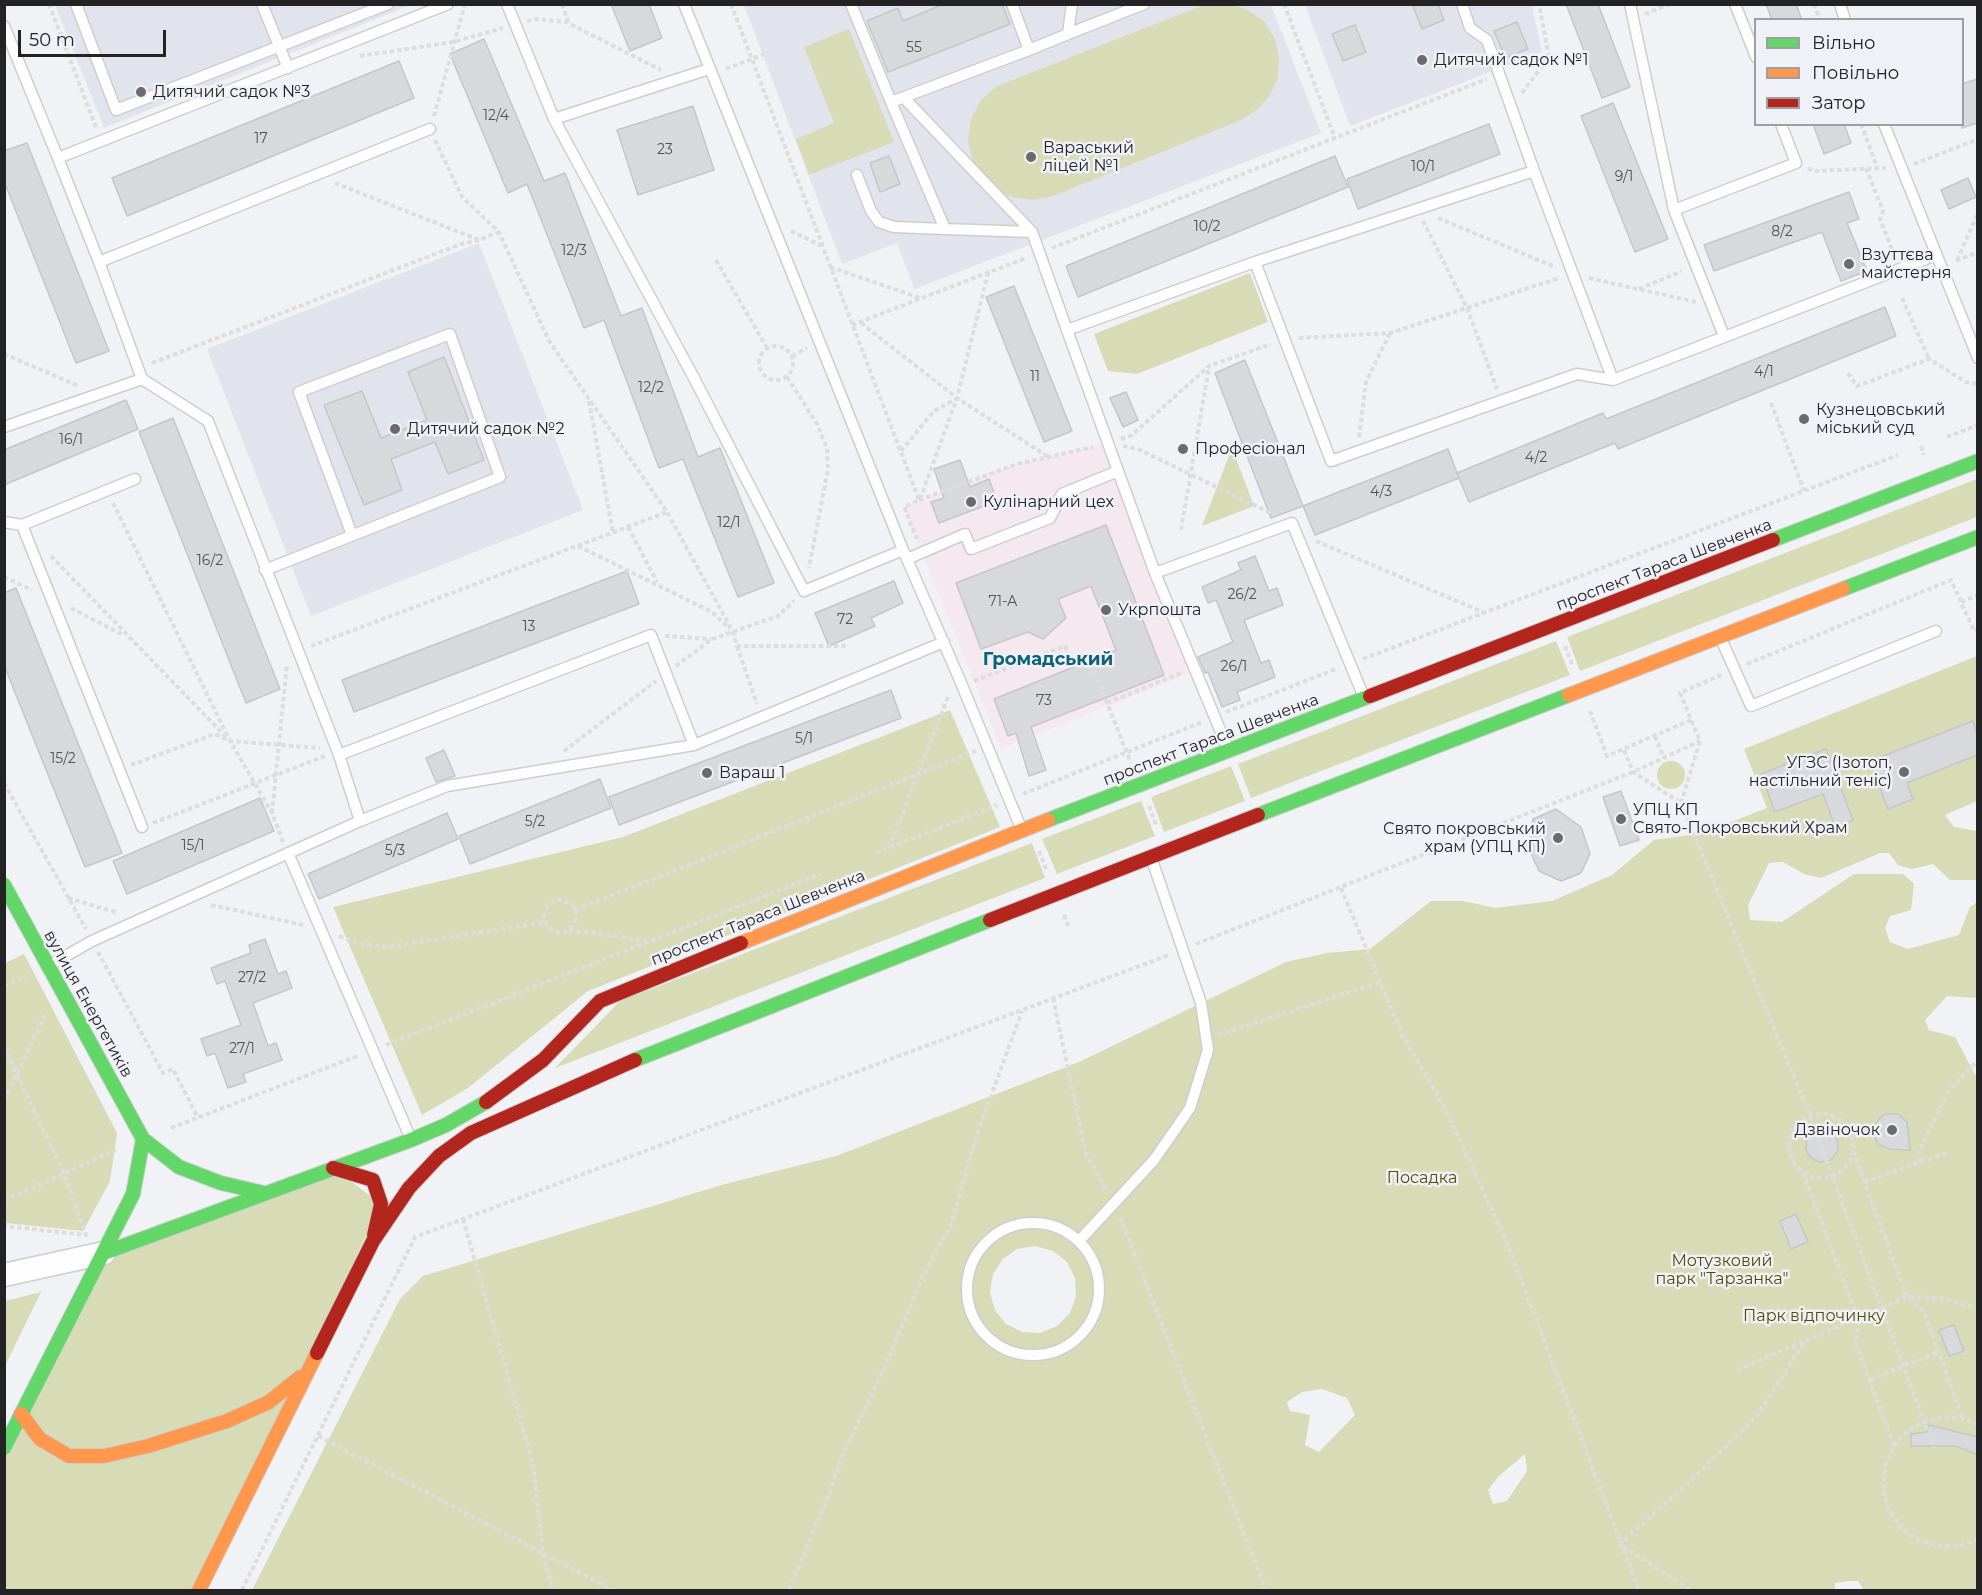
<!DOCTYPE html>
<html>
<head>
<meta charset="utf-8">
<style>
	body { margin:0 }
	#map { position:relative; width:1982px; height:1595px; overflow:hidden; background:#f1f2f6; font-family:Montserrat,sans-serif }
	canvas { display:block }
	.frame { position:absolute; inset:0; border:6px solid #232325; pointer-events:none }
	.legend { position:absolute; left:1754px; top:18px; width:210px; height:108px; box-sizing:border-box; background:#f0f1f7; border:2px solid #9e9fa3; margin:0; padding:8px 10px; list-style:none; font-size:18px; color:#232325 }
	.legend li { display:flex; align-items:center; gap:12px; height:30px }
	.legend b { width:30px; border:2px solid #9e9fa3 }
	.scale { position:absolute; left:18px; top:30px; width:148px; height:27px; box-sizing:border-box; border:3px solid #232325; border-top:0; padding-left:8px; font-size:18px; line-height:21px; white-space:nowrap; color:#232325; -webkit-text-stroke:4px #f0f1f7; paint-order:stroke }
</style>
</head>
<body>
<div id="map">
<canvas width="1982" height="1595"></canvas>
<div class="frame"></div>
<ul class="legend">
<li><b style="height:8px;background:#63d668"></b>Вільно</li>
<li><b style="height:8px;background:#ff974d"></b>Повільно</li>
<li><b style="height:8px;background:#b3261e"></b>Затор</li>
</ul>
<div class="scale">50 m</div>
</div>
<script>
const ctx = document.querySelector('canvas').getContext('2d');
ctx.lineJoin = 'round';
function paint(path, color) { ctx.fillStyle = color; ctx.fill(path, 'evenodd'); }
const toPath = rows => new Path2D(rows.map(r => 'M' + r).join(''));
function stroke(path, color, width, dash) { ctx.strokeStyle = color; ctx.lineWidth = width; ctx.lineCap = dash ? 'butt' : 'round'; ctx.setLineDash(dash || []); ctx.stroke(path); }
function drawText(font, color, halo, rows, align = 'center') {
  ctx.font = font + ' Montserrat,sans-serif'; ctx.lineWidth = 5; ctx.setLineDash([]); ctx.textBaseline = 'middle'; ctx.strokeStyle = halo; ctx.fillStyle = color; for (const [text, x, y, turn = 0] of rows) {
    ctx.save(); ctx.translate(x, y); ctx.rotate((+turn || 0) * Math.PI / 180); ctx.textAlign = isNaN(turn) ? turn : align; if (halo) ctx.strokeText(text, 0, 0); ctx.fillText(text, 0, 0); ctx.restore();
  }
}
const commercial = toPath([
	[1108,443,1195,671,1001,749,904,507,1017,464]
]);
const built = toPath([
	[55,5,411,5,104,128],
	[744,5,1271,5,1321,133,914,289,897,243,842,264],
	[1305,5,1532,5,1542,52,1350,126],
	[479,243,583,510,311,616,207,349]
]);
const green = toPath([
	[1204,5,1232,5,1246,9,1264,21,1275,39,1279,58,1278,77,1270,95,1258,109,1241,120,1053,196,1034,200,1015,198,997,191,983,178,973,162,968,141,971,119,981,100,997,86],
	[849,29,894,142,809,175,796,139,834,123,804,47],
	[1250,273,1268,322,1137,374,1108,371,1094,334],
	[1232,448,1254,506,1202,526],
	[1977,479,1977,517,1580,671,1567,637],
	[1556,641,1570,675,1251,798,1238,764],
	[1977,656,1977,801,1945,815,1954,827,1977,831,1977,880,1950,880,1933,864,1912,869,1898,865,1889,853,1880,853,1821,878,1804,874,1783,862,1769,863,1748,905,1750,920,1782,922,1854,874,1903,874,1914,884,1911,910,1890,916,1885,928,1890,942,1908,949,1959,935,1970,907,1977,902,1977,998,1947,996,1925,1020,1929,1030,1955,1037,1977,1078,1977,1590,1864,1590,1858,1581,1848,1581,1835,1583,1835,1590,252,1590,400,1299,423,1276,725,1184,836,1156,1079,1062,1286,962,1327,953,1370,949,1431,901,1463,901,1495,908,1552,901,1612,875,1654,840,1703,833,1767,808,1744,749],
	[1035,1246,1053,1251,1067,1262,1075,1278,1076,1296,1070,1313,1057,1326,1040,1333,1022,1332,1006,1324,995,1310,990,1292,993,1274,1003,1259,1017,1249],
	[1322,1389,1347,1398,1355,1415,1319,1452,1305,1445,1310,1415,1290,1411,1287,1402,1302,1392],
	[1525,1454,1527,1471,1507,1501,1493,1504,1488,1490,1499,1476],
	[950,710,1000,827,588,991,468,1088,422,1115,333,907,623,837],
	'1657 775a14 14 0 1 1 28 0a14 14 0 1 1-28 0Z',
	[1231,766,1245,801,1164,832,1151,797],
	[1141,801,1155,836,1057,874,1042,839],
	[1032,843,1045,878,555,1068,620,1001],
	[24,954,117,1133,110,1181,83,1231,5,1223,5,963],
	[333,1168,381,1204,199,1590,5,1590,4,1448,104,1253],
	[41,1292,5,1366,5,1301]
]);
const building = toPath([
	[611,4,649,4,662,38,630,51,611,4],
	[944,4,1002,4,1010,24,888,72,867,21,898,8,903,21,944,4],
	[1412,4,1438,4,1444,20,1422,29,1412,4],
	[1566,4,1598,4,1630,87,1602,98,1566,4],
	[1766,4,1796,4,1802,20,1772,20,1766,4],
	[1517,22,1528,49,1505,58,1494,31,1517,22],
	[1355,25,1366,52,1343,61,1332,34,1355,25],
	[484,39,544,181,565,173,621,316,642,308,698,457,720,448,774,583,738,597,683,459,659,468,604,320,584,328,527,184,508,193,450,54,484,39],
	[399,61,414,98,127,216,112,178,399,61],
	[1977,79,1977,123,1962,128,1962,84,1977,79],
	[1613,103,1668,239,1635,252,1581,116,1613,103],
	[693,106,714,170,638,195,617,130,693,106],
	[1489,124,1500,154,1358,209,1347,179,1489,124],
	[1813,124,1844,124,1851,143,1824,154,1813,124],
	[27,143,109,351,76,363,4,181,4,151,27,143],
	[889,156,900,184,880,192,870,163,889,156],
	[1335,156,1348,187,1078,297,1066,266,1335,156],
	[1968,178,1976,197,1949,209,1941,190,1968,178],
	[1849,192,1859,219,1847,223,1867,271,1841,281,1822,232,1714,271,1704,245,1849,192],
	[1014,286,1072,431,1044,442,986,297,1014,286],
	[1885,307,1896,336,1618,449,1615,443,1469,502,1457,473,1603,413,1606,419,1885,307],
	[444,357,484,460,448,474,435,442,391,459,402,490,364,505,324,405,362,391,381,438,427,420,408,372,444,357],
	[1245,360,1303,506,1271,518,1215,373,1245,360],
	[1126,392,1138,420,1123,427,1110,398,1126,392],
	[126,400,138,429,4,485,4,450,126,400],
	[173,418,280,689,246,703,139,432,173,418],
	[1448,449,1459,478,1315,535,1303,506,1448,449],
	[960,460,970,487,989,479,997,501,939,523,931,502,944,498,934,469,960,460],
	[1106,525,1164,675,1031,727,1046,770,1029,776,1016,733,1008,736,994,699,1116,650,1091,586,1058,599,1066,618,1043,639,1028,632,981,649,956,583,1106,525],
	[1255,556,1269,591,1277,588,1283,605,1244,620,1261,663,1269,660,1275,677,1237,692,1240,700,1222,707,1208,672,1205,673,1198,657,1233,642,1216,600,1208,603,1202,587,1241,570,1238,563,1255,556],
	[627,571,639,604,354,712,342,680,627,571],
	[894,581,903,603,871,618,875,626,829,646,815,613,894,581],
	[16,588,122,853,85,867,4,665,4,593,16,588],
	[891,690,901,718,619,825,609,797,891,690],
	[1973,721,1977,734,1977,755,1907,783,1913,799,1888,809,1870,761,1973,721],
	[1826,749,1853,820,1835,827,1823,794,1775,812,1761,774,1826,749],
	[444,750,455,776,436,782,426,758,444,750],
	[600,779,611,808,470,864,459,836,600,779],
	[1621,791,1639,840,1620,846,1603,797,1621,791],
	[260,798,274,831,127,894,113,861,260,798],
	[1556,809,1581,827,1590,854,1581,873,1561,881,1539,871,1529,849,1533,819,1556,809],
	[447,813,458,839,319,899,308,874,447,813],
	[265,939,278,974,286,971,292,988,253,1003,268,1046,276,1043,282,1060,243,1074,246,1082,228,1088,215,1053,207,1056,201,1039,241,1025,225,981,217,984,211,968,251,953,249,945,265,939],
	[1886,1114,1898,1114,1907,1122,1910,1150,1889,1149,1878,1144,1873,1132,1874,1126,1881,1117,1886,1114],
	'1806 1146a16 16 0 1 1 32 0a16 16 0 1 1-32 0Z',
	[1796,1214,1808,1242,1791,1249,1780,1221,1796,1214],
	[1954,1325,1964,1351,1949,1356,1939,1330,1954,1325],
	[1929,1425,1977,1437,1977,1454,1955,1446,1911,1446,1911,1434,1927,1432,1929,1425]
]);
const path = toPath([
	[49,4,97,130],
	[562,4,569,24],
	[731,4,919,500,904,507,917,539],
	[1284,4,1335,138],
	[1814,4,1820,20],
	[1645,14,1670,4],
	[527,21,537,19,566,22,661,70],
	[360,56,453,42,503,28],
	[726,69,764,54],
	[1522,93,1549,57,1539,4],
	[434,116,465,4],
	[1861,124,1877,167],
	[435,140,462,197,499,232,549,341,667,512,733,632,737,646,848,646],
	[1914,164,1978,139],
	[1808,168,1813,171,1886,168],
	[1866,168,1883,211,1880,219,1895,257],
	[335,183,479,240,499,232],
	[1438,218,1555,267],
	[1423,221,1467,308,1497,389],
	[791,231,822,246],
	[1052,248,1487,79],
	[716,260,767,348],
	[1957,260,1978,213],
	[1956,261,1978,252],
	[830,267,920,298],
	[1589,278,1696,302],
	[1639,289,1682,271],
	[1902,298,1929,359],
	[861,323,957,398,1047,456],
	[852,325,1026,258],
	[1299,338,1390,333,1559,278],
	'759 363a17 17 0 1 1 34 0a17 17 0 1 1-34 0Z',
	[4,354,79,386],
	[792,356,807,348],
	[152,363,461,244,479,240],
	[1848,373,1857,386,1929,359,1966,382,1978,384],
	[787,377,817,424,827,448,828,469,809,568],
	[589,401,613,533],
	[1771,403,1804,491],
	[1359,437,1366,382,1390,333],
	[1947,437,1978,425],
	[1121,439,1132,435,1209,366,1271,344],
	[1123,446,1138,449,1275,515],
	[1921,446,1924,455],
	[901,451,934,411,956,399],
	[920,499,957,398,988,273],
	[919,500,1017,464,1093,447],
	[113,503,230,741,272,813,283,842],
	[628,527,657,582],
	[1181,530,1209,367],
	[1316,541,1485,613],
	[578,546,712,612,730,629],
	[51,556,227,738],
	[4,577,32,590],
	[1961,602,1978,595],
	[71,608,123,635],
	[665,636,711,639],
	[311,646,667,512],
	[737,646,757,704],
	[1565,646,1573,667],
	[1363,659,1898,455],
	[1747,664,1951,580,1974,631,1978,630],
	[676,666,712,639,778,616,794,601],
	[974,681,1065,646,1070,661,1088,655,1131,763],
	[1107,703,1181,673],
	[1590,711,1607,756,1691,720],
	[1226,712,1336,669],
	[1655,736,1664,758],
	[1624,750,1633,772,1681,803,1806,1106,1934,1448],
	[564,751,656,681],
	[131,765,215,734,230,741,320,748],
	[4,783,86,929],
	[1023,794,1202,722],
	[1681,803,1700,741,1680,693,1723,674],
	[1149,806,1157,827],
	[272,813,287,664],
	[153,823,325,756],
	[889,848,949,694],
	[1039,851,1047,872],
	[876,853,997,805],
	[1341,888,1402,1034,1446,1110,1505,1238,1639,1590],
	[68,898,118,913],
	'544 916a16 16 0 1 1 32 0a16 16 0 1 1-32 0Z',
	[211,905,303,925],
	[575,910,976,751],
	[1064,915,1068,926],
	[569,930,651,941],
	[339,936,359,944,388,947,545,922],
	[1196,944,1633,772,1700,741],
	[98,952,163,1073,173,1069,198,1118],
	[4,986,26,976],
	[1053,998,1086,1154,1107,1191],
	[1218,1035,1380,982],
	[386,1045,821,874],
	[4,1047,64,1174,86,1235,4,1226],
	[4,1100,46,1013],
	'1789 1146a32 32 0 1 1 64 0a32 32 0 1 1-64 0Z',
	[171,1128,360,1055],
	[1853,1151,1907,1297,1924,1312,1963,1419],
	[1921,1162,1918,1153,1949,1090,1978,1060],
	[1803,1173,1858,1319,1856,1344,1894,1446],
	[1864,1182,1947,1153],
	[4,1201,116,1150],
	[1120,1217,1266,1590],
	[463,1219,533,1464,543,1554,553,1590],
	[1737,1370,1907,1297,1941,1298,1978,1309],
	[1870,1380,1939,1352],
	[1978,1425,1963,1419,1943,1417,1924,1422,1907,1431,1894,1446,1885,1466,1883,1488,1888,1509,1900,1527,1918,1540,1939,1546,1960,1546,1978,1539],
	[318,1436,613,1590],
	[242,1590,415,1237,1169,955],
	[789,1590,832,1487,843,1454,887,1362,924,1274,951,1225,976,1137,1022,1011],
	[1690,1590,1620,1544,1689,1482,1756,1417,1805,1342]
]);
const lane = toPath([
	[76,4,116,110,388,4],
	[262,4,288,68],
	[507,4,554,119,694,378,804,591,903,550],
	[684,4,903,550,959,678,1021,828],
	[851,4,891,102,1029,50,1012,4],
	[1462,4,1470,28,1487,40,1534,171],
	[1630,4,1674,210,1724,336],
	[1735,4,1756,57],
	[1840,4,1845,20],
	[4,26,58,158],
	[1068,34,1144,4],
	[1029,50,1068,34,1072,4],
	[904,98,1032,232,1067,330],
	[891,102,945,229,1032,232],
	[554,119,709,69],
	[1884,124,1978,358],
	[430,129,99,262,58,158,448,4],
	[857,175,871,211,879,222,894,227,945,229],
	[1674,210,1796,163,1781,124],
	[1255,262,1534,171,1613,380],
	[142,379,208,421,339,755,360,821],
	[4,427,142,379,99,262],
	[4,522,22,525,142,827],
	[22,525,135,479],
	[907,559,965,534,971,549,1050,518,1062,494,1118,471],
	[265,570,500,477,450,334,299,392,352,535],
	[1155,573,1292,523,1363,695],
	[1721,639,1751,706,1936,631],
	[1228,749,1155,573,1067,330,1255,262,1331,461,1577,374,1613,380,1936,255],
	[339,755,651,635,694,745],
	[288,853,410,1137],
	[50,965,92,941,360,821,447,786,694,745,944,642],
	'967 1289a66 66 0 1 1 132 0a66 66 0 1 1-132 0Z',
	[1079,1241,1154,1160,1190,1108,1208,1050,1201,1003,1152,860]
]);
const street = toPath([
	[4,1275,104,1253]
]);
const fast = toPath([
	[1773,540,1978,461],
	[1843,589,1978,537],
	[1258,815,1569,695],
	[1048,820,1370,696],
	[4,885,143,1139,179,1167,221,1183,264,1193],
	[635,1060,990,920],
	[104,1253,411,1140,446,1125,486,1102],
	[4,1448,133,1194,143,1139]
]);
const slow = toPath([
	[1569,695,1843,589],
	[741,943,1048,820],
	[21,1414,40,1439,69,1456,104,1456,148,1446,227,1421,269,1402,300,1377],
	[199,1590,317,1353]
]);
const jam = toPath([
	[1370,696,1773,540],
	[990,920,1258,815],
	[486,1102,543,1060,600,1001,741,943],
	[333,1168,373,1180,381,1204,374,1235],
	[317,1353,373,1241,409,1188,439,1156,471,1133,635,1060]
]);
const markers = [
	[1422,60,6,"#6b6b6e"],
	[141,92,6,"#6b6b6e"],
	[1031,157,6,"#6b6b6e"],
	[1849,264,6,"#6b6b6e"],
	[1804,419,6,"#6b6b6e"],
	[395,429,6,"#6b6b6e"],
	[1183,449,6,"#6b6b6e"],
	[971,502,6,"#6b6b6e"],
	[1106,610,6,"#6b6b6e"],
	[1904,772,6,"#6b6b6e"],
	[707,773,6,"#6b6b6e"],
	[1621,819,6,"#6b6b6e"],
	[1558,838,6,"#6b6b6e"],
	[1892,1130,6,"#6b6b6e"]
];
const numberNames = [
	["55",914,48],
	["12/4",496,116],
	["17",261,139],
	["23",665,150],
	["10/1",1423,167],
	["9/1",1624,177],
	["10/2",1207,227],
	["8/2",1782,232],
	["12/3",574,251],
	["4/1",1764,372],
	["11",1035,377],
	["12/2",651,388],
	["16/1",71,440],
	["4/2",1536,458],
	["4/3",1381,492],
	["12/1",729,523],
	["16/2",210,561],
	["26/2",1242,595],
	["71-А",1003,602],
	["72",845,620],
	["13",529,627],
	["26/1",1234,667],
	["73",1044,701],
	["5/1",804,739],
	["15/2",63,759],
	["5/2",535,822],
	["15/1",193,846],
	["5/3",395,851],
	["27/2",252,978],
	["27/1",242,1049]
];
const poiNames = [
	["Дитячий садок №1",1434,60],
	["Дитячий садок №3",153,92],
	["Вараський",1043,148],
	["ліцей №1",1043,166],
	["Взуттєва",1861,255],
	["майстерня",1861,273],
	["Кузнецовський",1816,410],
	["міський суд",1816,428],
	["Дитячий садок №2",407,429],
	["Професіонал",1195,449],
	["Кулінарний цех",983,502],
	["Укрпошта",1118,610],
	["УГЗС (Ізотоп,",1892,763,"right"],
	["настільний теніс)",1892,781,"right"],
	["Вараш 1",719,773],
	["УПЦ КП",1633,810],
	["Свято-Покровський Храм",1633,828],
	["Свято покровський",1546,829,"right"],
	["храм (УПЦ КП)",1546,847,"right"],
	["Дзвіночок",1880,1130,"right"]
];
const streetNames = [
	["проспект Тараса Шевченка",1664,565,-21],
	["проспект Тараса Шевченка",1211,740,-21],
	["проспект Тараса Шевченка",758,918,-22],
	["вулиця Енергетиків",88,1004,61]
];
const parkNames = [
	["Посадка",1422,1178],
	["Мотузковий",1722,1261],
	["парк \"Тарзанка\"",1722,1279],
	["Парк відпочинку",1814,1316]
];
const neighbourhoodNames = [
	["Громадський",1048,660]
];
paint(commercial, '#f5e8ef');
paint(built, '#e2e4ed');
paint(green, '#d7dbb6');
paint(building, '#d8d9dc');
stroke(building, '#c5c6c9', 1.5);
stroke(lane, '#ceced0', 13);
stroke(street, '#ceced0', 25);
stroke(fast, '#ceced0', 16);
stroke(slow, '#ceced0', 16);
stroke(jam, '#ceced0', 16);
stroke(path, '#ddd', 4, [4.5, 3]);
stroke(lane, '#fdfdfe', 10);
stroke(street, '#fdfdfe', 22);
stroke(fast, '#63d668', 14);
stroke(slow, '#ff974d', 14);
stroke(jam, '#b3261e', 14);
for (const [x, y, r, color] of markers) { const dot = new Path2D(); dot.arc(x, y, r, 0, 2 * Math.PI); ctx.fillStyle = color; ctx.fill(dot); stroke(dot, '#f0f1f7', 2); }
drawText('14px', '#525255', null, numberNames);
drawText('16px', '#232325', '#f0f1f7', poiNames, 'left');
drawText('16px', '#232325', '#f0f1f7', streetNames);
drawText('16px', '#4d5001', '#f0f1f7', parkNames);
drawText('bold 18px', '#0e6277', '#f0f1f7', neighbourhoodNames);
</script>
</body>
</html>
